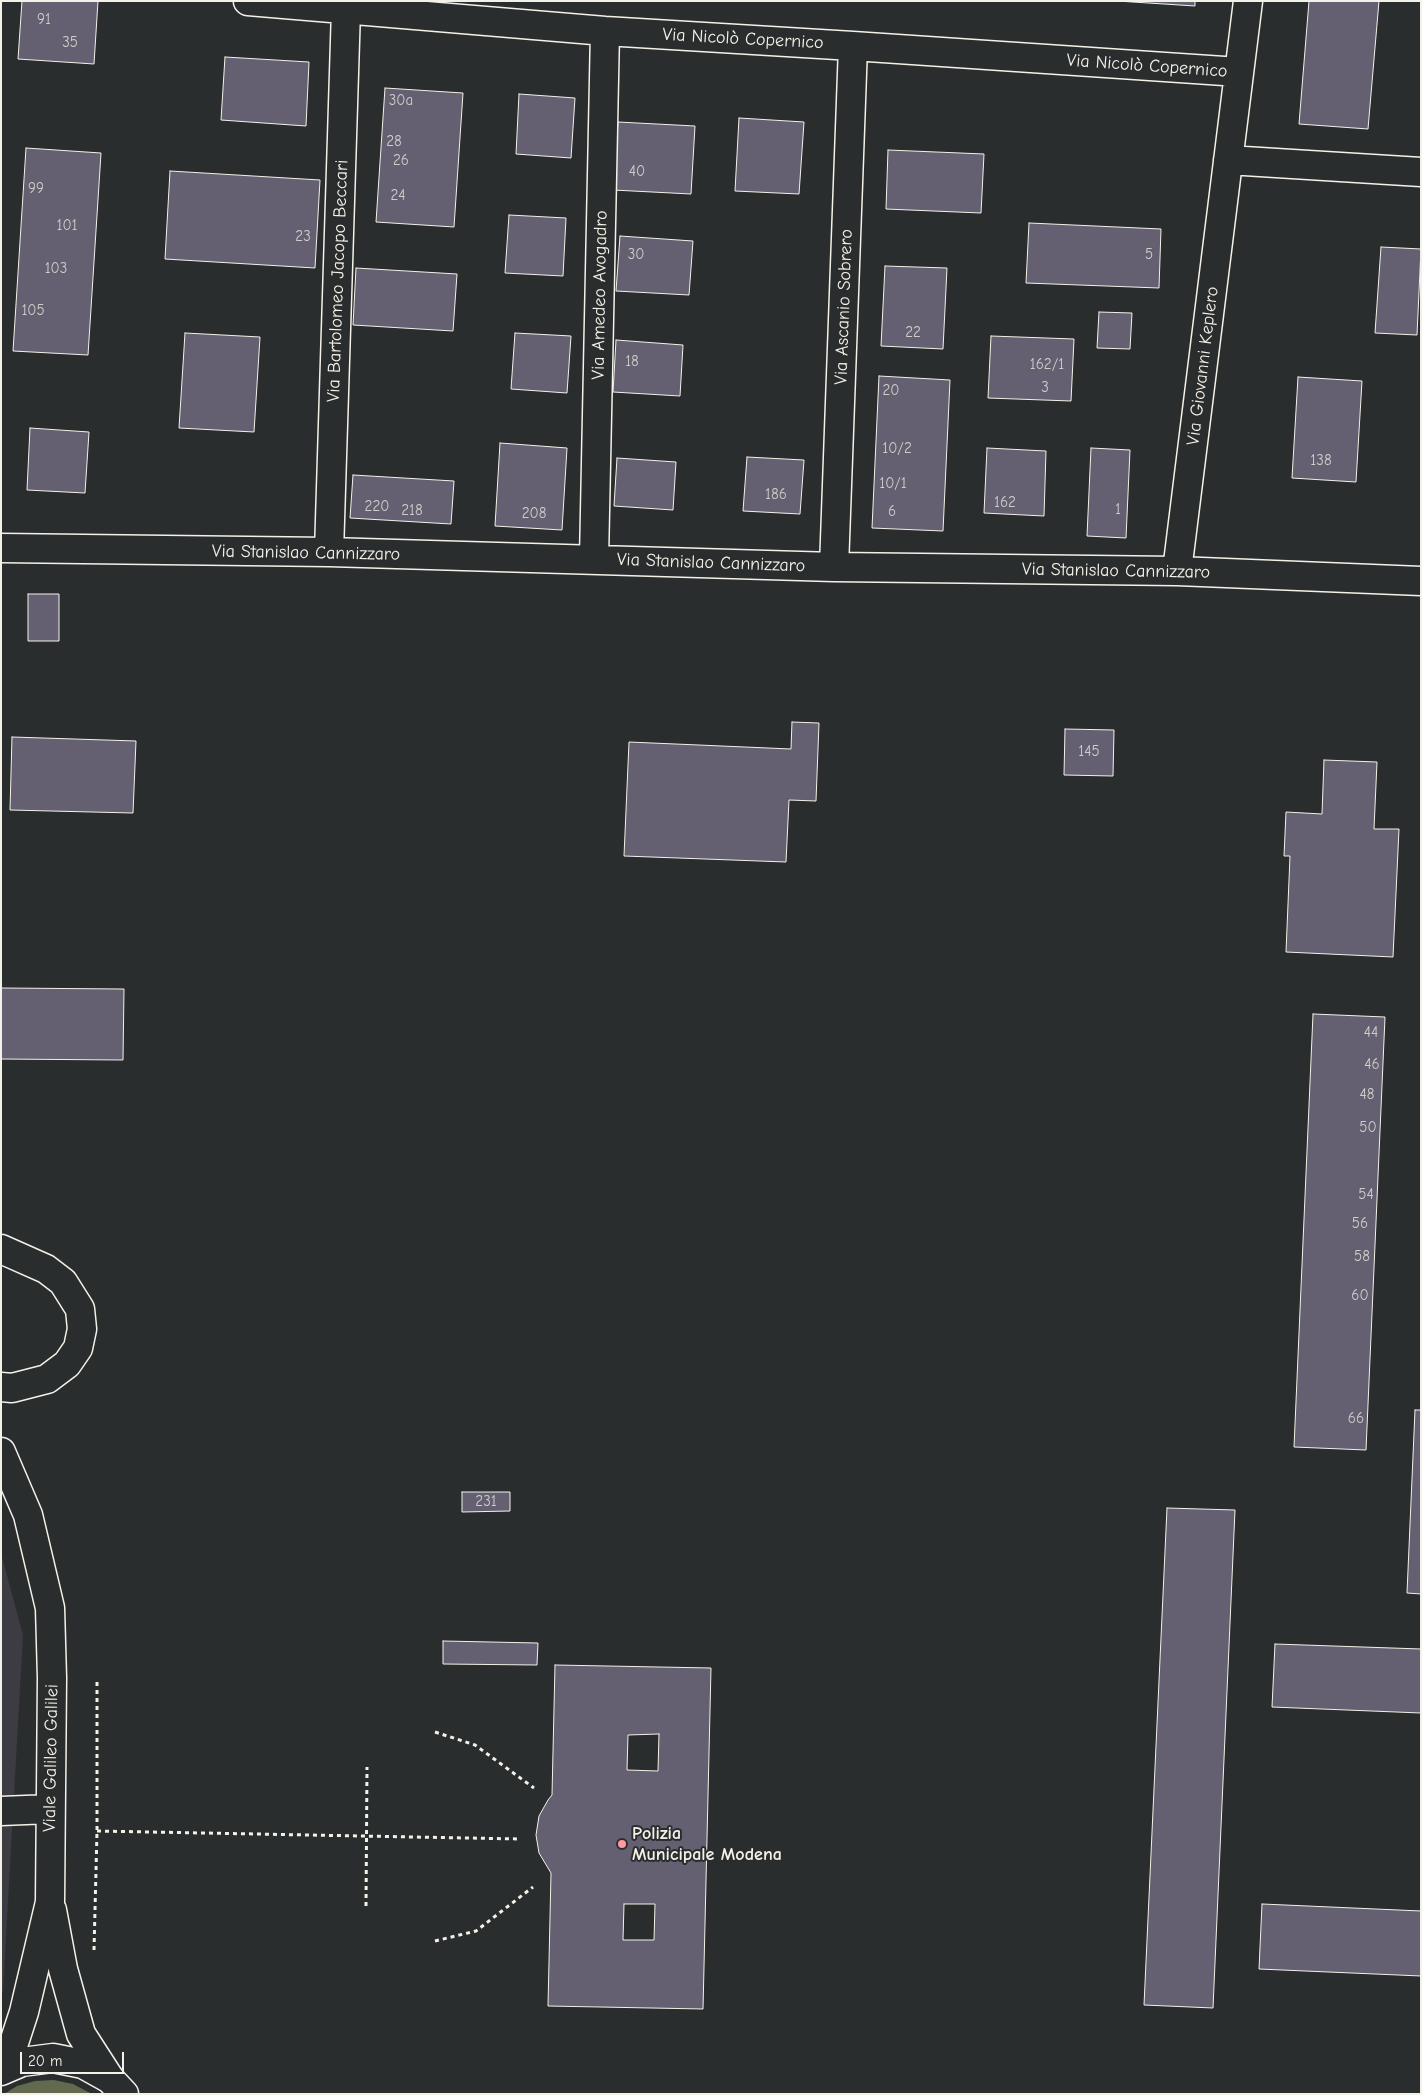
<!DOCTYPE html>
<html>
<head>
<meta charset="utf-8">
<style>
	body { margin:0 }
	#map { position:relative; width:1422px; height:2095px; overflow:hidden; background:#2a2d2e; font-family:"Comic Neue",sans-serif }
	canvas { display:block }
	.frame { position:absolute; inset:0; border:2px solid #f4f1e8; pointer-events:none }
	.scale { position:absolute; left:20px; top:2052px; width:104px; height:22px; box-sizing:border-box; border:2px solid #f4f1e8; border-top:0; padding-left:6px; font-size:15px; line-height:18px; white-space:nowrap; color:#f4f1e8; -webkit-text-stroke:4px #2a2d2e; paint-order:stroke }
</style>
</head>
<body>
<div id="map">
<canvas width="1422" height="2095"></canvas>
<div class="frame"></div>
<div class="scale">20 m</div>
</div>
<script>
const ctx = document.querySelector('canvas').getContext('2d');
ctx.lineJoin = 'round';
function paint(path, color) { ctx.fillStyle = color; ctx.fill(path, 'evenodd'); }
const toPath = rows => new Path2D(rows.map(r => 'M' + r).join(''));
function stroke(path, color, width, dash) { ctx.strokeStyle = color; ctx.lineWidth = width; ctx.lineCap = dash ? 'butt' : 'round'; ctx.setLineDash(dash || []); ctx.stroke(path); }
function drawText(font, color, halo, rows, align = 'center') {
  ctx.font = font + ' "Comic Neue",sans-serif'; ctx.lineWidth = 4; ctx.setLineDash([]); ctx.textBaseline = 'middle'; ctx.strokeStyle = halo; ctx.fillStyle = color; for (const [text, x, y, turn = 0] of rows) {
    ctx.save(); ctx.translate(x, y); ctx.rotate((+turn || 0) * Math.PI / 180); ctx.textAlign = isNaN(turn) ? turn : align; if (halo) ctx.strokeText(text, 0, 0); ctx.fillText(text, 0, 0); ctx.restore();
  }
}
const built = toPath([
	[1,1553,23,1635,3,1991,1,1993]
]);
const green = toPath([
	[54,2080,73,2084,92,2094,4,2094,17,2086,35,2081]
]);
const building = toPath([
	[22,1,98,1,94,64,18,59,22,1],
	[1117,1,1195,1,1195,6,1117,1],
	[1309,1,1379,1,1368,129,1299,124,1309,1],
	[225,57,309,62,306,126,221,120,225,57],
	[385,88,463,93,454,227,376,222,385,88],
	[519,94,575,98,571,158,516,154,519,94],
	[739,118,804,122,799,194,735,191,739,118],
	[618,122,695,126,691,194,613,190,618,122],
	[26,148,101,153,88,355,13,351,26,148],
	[888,150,984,154,981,213,886,209,888,150],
	[170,171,320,180,315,268,165,259,170,171],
	[509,215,566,218,563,276,505,273,509,215],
	[1029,223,1161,229,1159,288,1026,283,1029,223],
	[620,236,693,241,689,295,616,291,620,236],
	[1381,247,1421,249,1417,335,1375,333,1381,247],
	[885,266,947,268,943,349,881,346,885,266],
	[356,268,457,274,453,331,353,325,356,268],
	[1099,312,1132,313,1130,349,1097,348,1099,312],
	[185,333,260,337,254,432,179,428,185,333],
	[515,333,571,336,567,393,511,389,515,333],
	[991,336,1074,339,1071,401,988,398,991,336],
	[616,340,683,345,680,396,613,392,616,340],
	[879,376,950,380,943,531,872,528,879,376],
	[1298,377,1362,381,1356,482,1292,478,1298,377],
	[30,428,89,432,85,493,27,490,30,428],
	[500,443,567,448,562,530,495,526,500,443],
	[987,448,1046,451,1044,516,984,513,987,448],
	[1091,448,1130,450,1126,538,1087,536,1091,448],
	[747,457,804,460,800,514,743,511,747,457],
	[617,458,676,462,673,510,614,506,617,458],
	[353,475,454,481,451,524,350,518,353,475],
	[28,594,59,594,59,641,28,641,28,594],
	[792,722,819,723,816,801,789,800,786,862,624,856,629,742,791,749,792,722],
	[1065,729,1114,730,1113,776,1064,775,1065,729],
	[12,737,136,741,133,813,10,810,12,737],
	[1324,760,1377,762,1374,829,1399,829,1393,957,1286,952,1290,856,1284,856,1286,812,1322,814,1324,760],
	[1,988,124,989,123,1060,1,1059,1,988],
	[1313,1014,1385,1017,1366,1450,1294,1447,1313,1014],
	[1415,1410,1421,1410,1421,1594,1407,1593,1415,1410],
	[462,1492,510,1492,510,1511,462,1512,462,1492],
	[1167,1508,1235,1510,1213,2008,1144,2005,1167,1508],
	[443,1641,538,1643,537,1665,443,1664,443,1641],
	[1275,1644,1421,1649,1421,1713,1272,1707,1275,1644],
	[555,1665,711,1668,703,2009,548,2006,551,1873,539,1853,536,1835,539,1816,548,1800,552,1795,555,1665],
	[659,1734,658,1771,627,1770,628,1735,659,1734],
	[624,1904,655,1904,654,1940,623,1940,624,1904],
	[1262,1904,1421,1911,1421,1976,1259,1969,1262,1904]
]);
const path = toPath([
	[435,1732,475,1745,534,1788],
	[97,1831,520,1839],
	[366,1906,367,1767],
	[435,1941,476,1931,533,1887],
	[94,1950,97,1831,97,1679]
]);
const minor = toPath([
	[248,1,605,31,853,46,1239,72],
	[1228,160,1421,172],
	[1,548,329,552,834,567,1177,571,1421,581],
	[329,552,346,9],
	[594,559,605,31],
	[834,567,853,46],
	[1177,571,1248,1],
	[1,1249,46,1269,63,1282,80,1309,82,1329,78,1348,67,1364,47,1379,12,1388,1,1387],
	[1,1452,28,1515,50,1608,52,1678,50,1902,24,2012,12,2049,1,2064],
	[1,1811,50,1809],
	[52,1910,63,1969,81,2034,110,2079]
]);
const major = toPath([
	[1,2071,22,2062,53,2058,83,2064,110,2079,124,2094]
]);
const markers = [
	[622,1844,5,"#ff9aa2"]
];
const numberNames = [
	["91",44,20],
	["35",70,43],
	["30a",401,101],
	["28",394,142],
	["26",401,161],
	["40",637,172],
	["99",36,189],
	["24",398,196],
	["101",67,226],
	["23",303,237],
	["30",636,255],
	["5",1149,255],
	["103",56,269],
	["105",33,311],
	["22",913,333],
	["18",632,362],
	["162/1",1047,365],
	["3",1045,388],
	["20",891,391],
	["10/2",897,449],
	["138",1321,461],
	["10/1",893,484],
	["186",776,495],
	["162",1005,503],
	["220",377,507],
	["1",1118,510],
	["218",412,511],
	["6",892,512],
	["208",534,514],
	["145",1089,752],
	["44",1371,1033],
	["46",1372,1065],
	["48",1367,1095],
	["50",1368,1128],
	["54",1366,1195],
	["56",1360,1224],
	["58",1362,1257],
	["60",1360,1296],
	["66",1356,1419],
	["231",486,1502]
];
const streetNames = [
	["Via Nicolò Copernico",743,39,3],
	["Via Nicolò Copernico",1147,66,4],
	["Via Bartolomeo Jacopo Beccari",338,281,-88],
	["Via Amedeo Avogadro",600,295,-89],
	["Via Ascanio Sobrero",844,307,-88],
	["Via Giovanni Keplero",1203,366,-83],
	["Via Stanislao Cannizzaro",306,553,1],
	["Via Stanislao Cannizzaro",711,563,2],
	["Via Stanislao Cannizzaro",1116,571,1],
	["Viale Galileo Galilei",51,1758,-89]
];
const poiNames = [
	["Polizia",632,1834],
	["Municipale Modena",632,1855]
];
paint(built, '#3c3c42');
paint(green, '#61694f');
paint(building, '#656071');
stroke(building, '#f4f1e8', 1);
stroke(minor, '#f4f1e8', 31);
stroke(major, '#f4f1e8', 31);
stroke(path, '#f4f1e8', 3, [4, 4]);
stroke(minor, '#2a2d2e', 28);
stroke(major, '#2a2d2e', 28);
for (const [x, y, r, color] of markers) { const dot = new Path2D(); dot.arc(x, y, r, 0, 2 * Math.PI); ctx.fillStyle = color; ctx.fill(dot); stroke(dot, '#2a2d2e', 2); }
drawText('15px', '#d0cdca', null, numberNames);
drawText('18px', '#f4f1e8', '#2a2d2e', streetNames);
drawText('bold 18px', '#f4f1e8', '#2a2d2e', poiNames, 'left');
</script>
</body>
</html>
